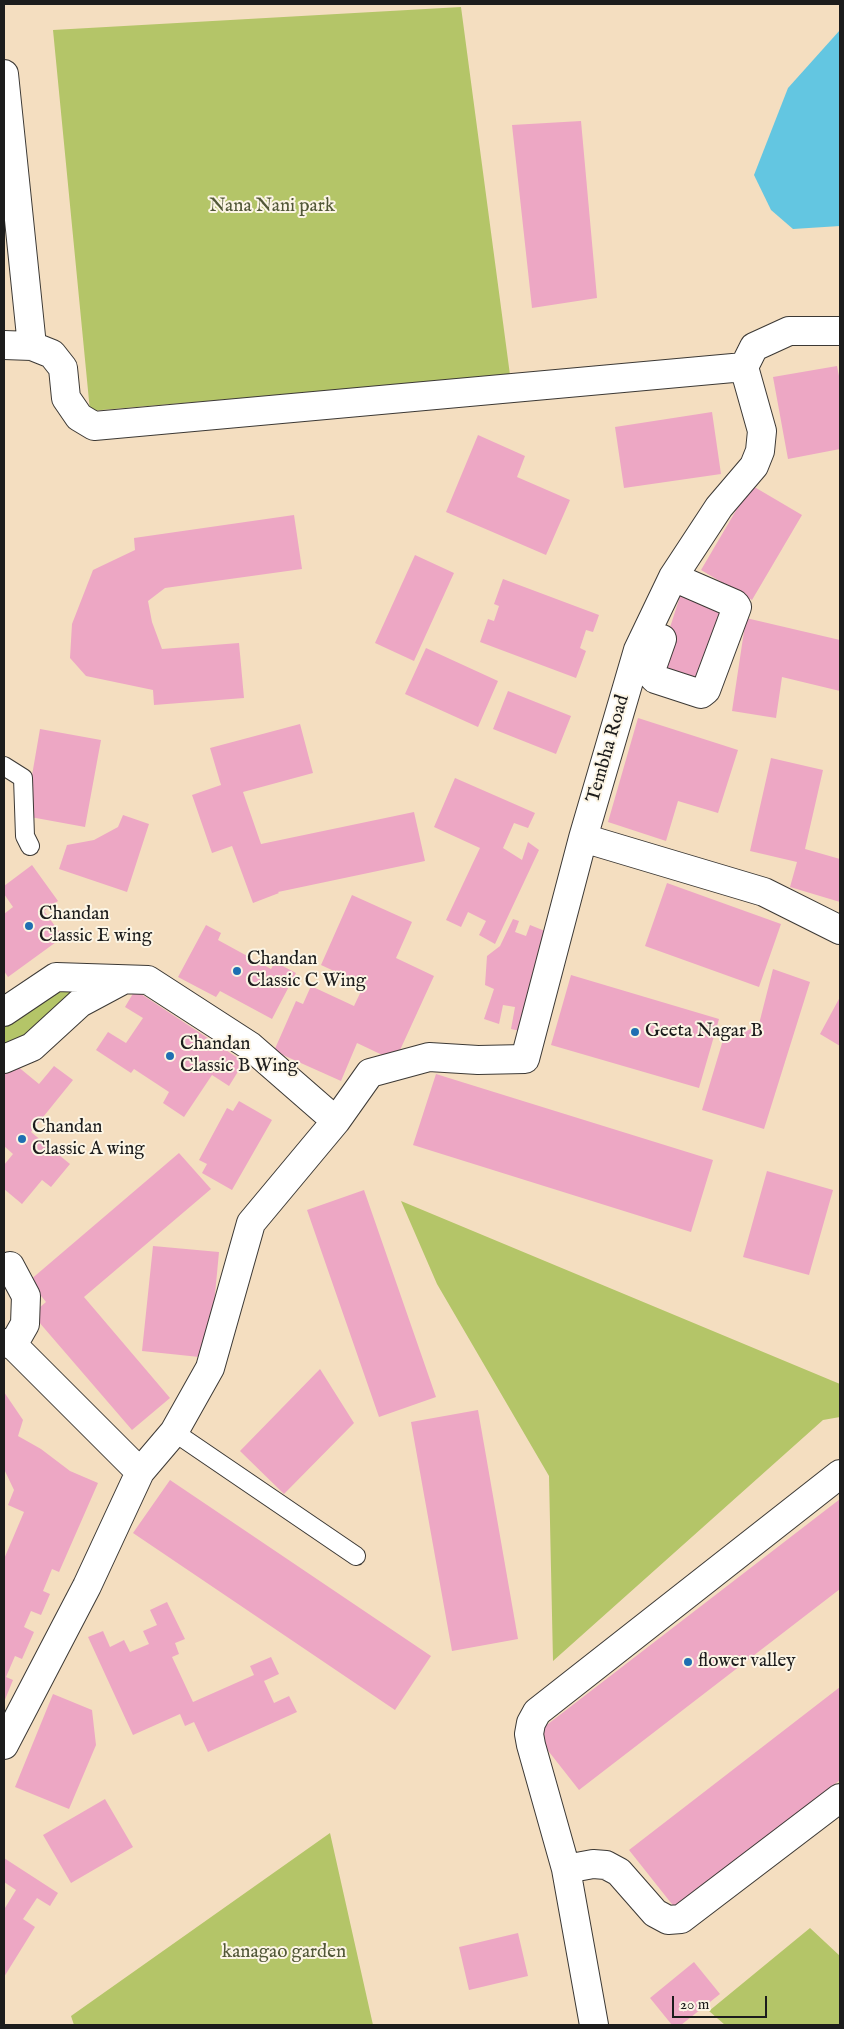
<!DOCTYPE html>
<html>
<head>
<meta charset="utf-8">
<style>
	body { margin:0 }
	#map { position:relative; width:844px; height:2029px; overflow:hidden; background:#f4dec0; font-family:"IM FELL English",serif }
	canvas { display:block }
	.frame { position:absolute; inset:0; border:5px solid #1c1c1c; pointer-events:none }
	.scale { position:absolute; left:672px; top:1996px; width:95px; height:22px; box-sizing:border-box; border:2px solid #1c1c1c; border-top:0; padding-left:6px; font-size:15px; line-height:18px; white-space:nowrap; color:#1c1c1c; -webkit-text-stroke:4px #fcf5e5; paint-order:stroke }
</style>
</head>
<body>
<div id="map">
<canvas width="844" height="2029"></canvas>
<div class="frame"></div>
<div class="scale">20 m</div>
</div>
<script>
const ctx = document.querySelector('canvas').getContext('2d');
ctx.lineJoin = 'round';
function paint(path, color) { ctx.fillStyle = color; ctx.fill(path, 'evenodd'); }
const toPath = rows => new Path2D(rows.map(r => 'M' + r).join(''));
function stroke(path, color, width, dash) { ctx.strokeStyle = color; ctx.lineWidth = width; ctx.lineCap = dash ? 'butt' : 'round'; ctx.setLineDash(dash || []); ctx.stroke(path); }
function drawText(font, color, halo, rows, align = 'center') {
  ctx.font = font + ' "IM FELL English",serif'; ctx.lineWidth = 4; ctx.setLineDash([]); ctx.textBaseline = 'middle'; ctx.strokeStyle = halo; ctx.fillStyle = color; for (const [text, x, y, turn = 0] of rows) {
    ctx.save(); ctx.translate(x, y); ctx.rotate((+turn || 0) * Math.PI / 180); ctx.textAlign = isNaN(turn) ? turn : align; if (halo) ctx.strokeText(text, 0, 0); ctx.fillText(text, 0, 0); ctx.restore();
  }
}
const green = toPath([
	[461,7,510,375,90,411,53,30],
	[56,977,126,978,4,1059,4,1012],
	[401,1201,840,1384,840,1417,823,1420,553,1661,549,1476,437,1284],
	[330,1833,373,2025,74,2025,71,2016],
	[810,1928,840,1956,840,2025,725,2025,709,2011]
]);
const water = toPath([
	[840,30,840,226,793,229,771,210,754,175,788,88]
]);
const building = toPath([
	[581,121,597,298,532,308,512,125],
	[837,366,840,381,840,449,788,459,773,377],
	[712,412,721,474,624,488,615,427],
	[478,435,525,456,517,477,570,500,546,555,446,512],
	[751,485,802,515,752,600,701,570],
	[294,515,302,569,165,588,148,601,152,622,162,649,239,643,244,698,154,705,153,690,86,676,70,658,72,624,93,570,135,550,134,538],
	[415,555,454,573,414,661,375,643],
	[503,579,599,615,593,632,586,630,580,648,586,651,576,678,480,642,488,619,494,621,499,606,494,604],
	[683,587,732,606,702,690,655,674],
	[746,618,840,640,840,691,782,677,776,718,732,711],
	[426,648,498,681,478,727,405,694],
	[508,691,571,716,556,754,493,729],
	[638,718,738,750,718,813,678,801,666,841,608,822],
	[300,724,313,773,243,792,261,844,414,812,425,861,278,892,279,893,253,903,232,846,212,853,192,795,221,785,210,748],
	[40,729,101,740,85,827,25,816],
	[771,758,823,770,805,849,840,859,840,902,790,887,797,862,750,851],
	[455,778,535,813,528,828,514,823,503,848,522,860,528,842,539,850,495,944,479,935,486,921,468,912,461,927,446,920,480,848,434,827],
	[123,815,149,824,127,892,59,869,67,845,94,840,118,827],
	[32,865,58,901,44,911,63,937,8,977,4,971,4,914,13,907,4,894,4,886],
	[667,883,781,924,759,987,645,946],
	[352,895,412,922,396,958,434,976,395,1061,357,1043,341,1081,274,1051,296,1001,303,1004,311,986,354,1006,364,985,321,965],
	[513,919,519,921,515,932,526,936,530,925,550,933,525,1032,511,1029,515,1007,503,1005,499,1024,484,1019,494,989,485,985,487,956,500,946],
	[206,925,221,933,218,940,271,969,275,962,296,973,272,1019,220,991,216,997,178,977],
	[773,969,810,982,764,1129,702,1110,726,1030,743,1033,759,1024],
	[571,975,719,1019,699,1088,551,1045],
	[135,990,244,1062,229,1086,212,1075,184,1117,163,1103,169,1092,134,1069,131,1073,96,1050,108,1032,126,1043,143,1018,125,1007],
	[840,997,840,1046,820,1034],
	[11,1061,39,1084,54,1066,73,1080,31,1132,70,1164,51,1187,42,1180,22,1204,4,1189,4,1165,13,1154,4,1146,4,1070],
	[436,1074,713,1160,691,1232,413,1145],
	[239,1101,272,1120,232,1190,202,1173,207,1164,199,1160,227,1108,233,1111],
	[179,1153,211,1189,84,1297,170,1398,132,1430,32,1314,46,1302,29,1281],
	[767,1171,833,1190,809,1275,743,1257],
	[364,1190,436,1397,379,1417,307,1210],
	[153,1246,219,1252,209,1358,142,1351],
	[320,1369,354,1423,284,1494,240,1451],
	[4,1392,23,1420,18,1436,41,1449,70,1471,98,1483,59,1572,52,1569,43,1591,50,1594,41,1615,31,1611,24,1627,34,1632,22,1659,15,1656,6,1677,13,1680,4,1702,4,1559,24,1512,8,1505,14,1490,4,1469],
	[478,1410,518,1639,452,1651,411,1422],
	[170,1480,431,1656,395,1710,133,1533],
	[840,1499,840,1589,579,1790,535,1734],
	[167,1602,185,1639,175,1643,179,1654,172,1657,193,1702,254,1675,250,1666,271,1657,279,1674,264,1681,274,1703,289,1696,297,1712,208,1752,194,1722,185,1726,180,1714,133,1735,88,1637,103,1631,110,1647,124,1640,130,1652,149,1644,143,1631,157,1625,150,1610],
	[840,1687,840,1780,675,1908,629,1850],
	[53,1694,92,1710,96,1745,69,1809,15,1787],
	[105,1799,133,1847,71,1883,43,1835],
	[4,1858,58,1893,50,1906,37,1898,23,1919,35,1927,4,1977,4,1907,5,1908,16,1890,4,1882],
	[518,1933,528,1976,469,1990,459,1947],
	[694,1962,720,1994,681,2025,672,2025,650,1998]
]);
const lane = toPath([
	[4,766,23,778,25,836,30,846],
	[174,1432,356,1556]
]);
const street = toPath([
	[4,74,32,346],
	[4,345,32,346,52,354,63,368,66,398,79,417,94,426,744,367],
	[662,639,650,673,655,679,701,694,706,690,737,607,735,604,673,577],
	[583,838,764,892,840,930],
	[4,1012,56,977,148,980,250,1046,336,1121],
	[4,1059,32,1047,80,1003,123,980],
	[10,1266,26,1296,25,1324,13,1345],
	[4,1343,13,1345,140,1472],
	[4,1745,87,1586,140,1472,174,1432,210,1368,251,1223,336,1121,370,1073,429,1057,478,1060,525,1059,583,838,638,650,673,577,719,507,754,466,760,451,762,431,744,367,754,347,789,331,840,331],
	[566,1869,593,1864,606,1865,619,1872,655,1913,668,1920,681,1919,840,1798],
	[594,2025,566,1869,531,1745,529,1734,531,1723,537,1712,840,1474]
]);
const markers = [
	[29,926,5,"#1f6fb2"],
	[237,971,5,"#1f6fb2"],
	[635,1032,5,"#1f6fb2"],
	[170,1056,5,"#1f6fb2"],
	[22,1139,5,"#1f6fb2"],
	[688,1662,5,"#1f6fb2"]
];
const parkNames = [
	["Nana Nani park",272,207],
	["kanagao garden",284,1953]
];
const streetNames = [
	["Tembha Road",609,749,-74]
];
const poiNames = [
	["Chandan",39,915],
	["Classic E wing",39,937],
	["Chandan",247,960],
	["Classic C Wing",247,982],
	["Geeta Nagar B",645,1032],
	["Chandan",180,1045],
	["Classic B Wing",180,1067],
	["Chandan",32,1128],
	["Classic A wing",32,1150],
	["flower valley",698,1662]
];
paint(green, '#b4c568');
paint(water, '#63c6e1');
paint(building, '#eda7c4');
stroke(lane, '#3c3935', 20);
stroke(street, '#3c3935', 30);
stroke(lane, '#fff', 18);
stroke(street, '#fff', 28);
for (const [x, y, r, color] of markers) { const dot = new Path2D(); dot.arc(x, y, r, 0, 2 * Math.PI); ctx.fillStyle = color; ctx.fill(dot); stroke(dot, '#fcf5e5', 2); }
drawText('19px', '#515737', '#fcf5e5', parkNames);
drawText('19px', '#1c1c1c', '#fcf5e5', streetNames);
drawText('19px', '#1c1c1c', '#fcf5e5', poiNames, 'left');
</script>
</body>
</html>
